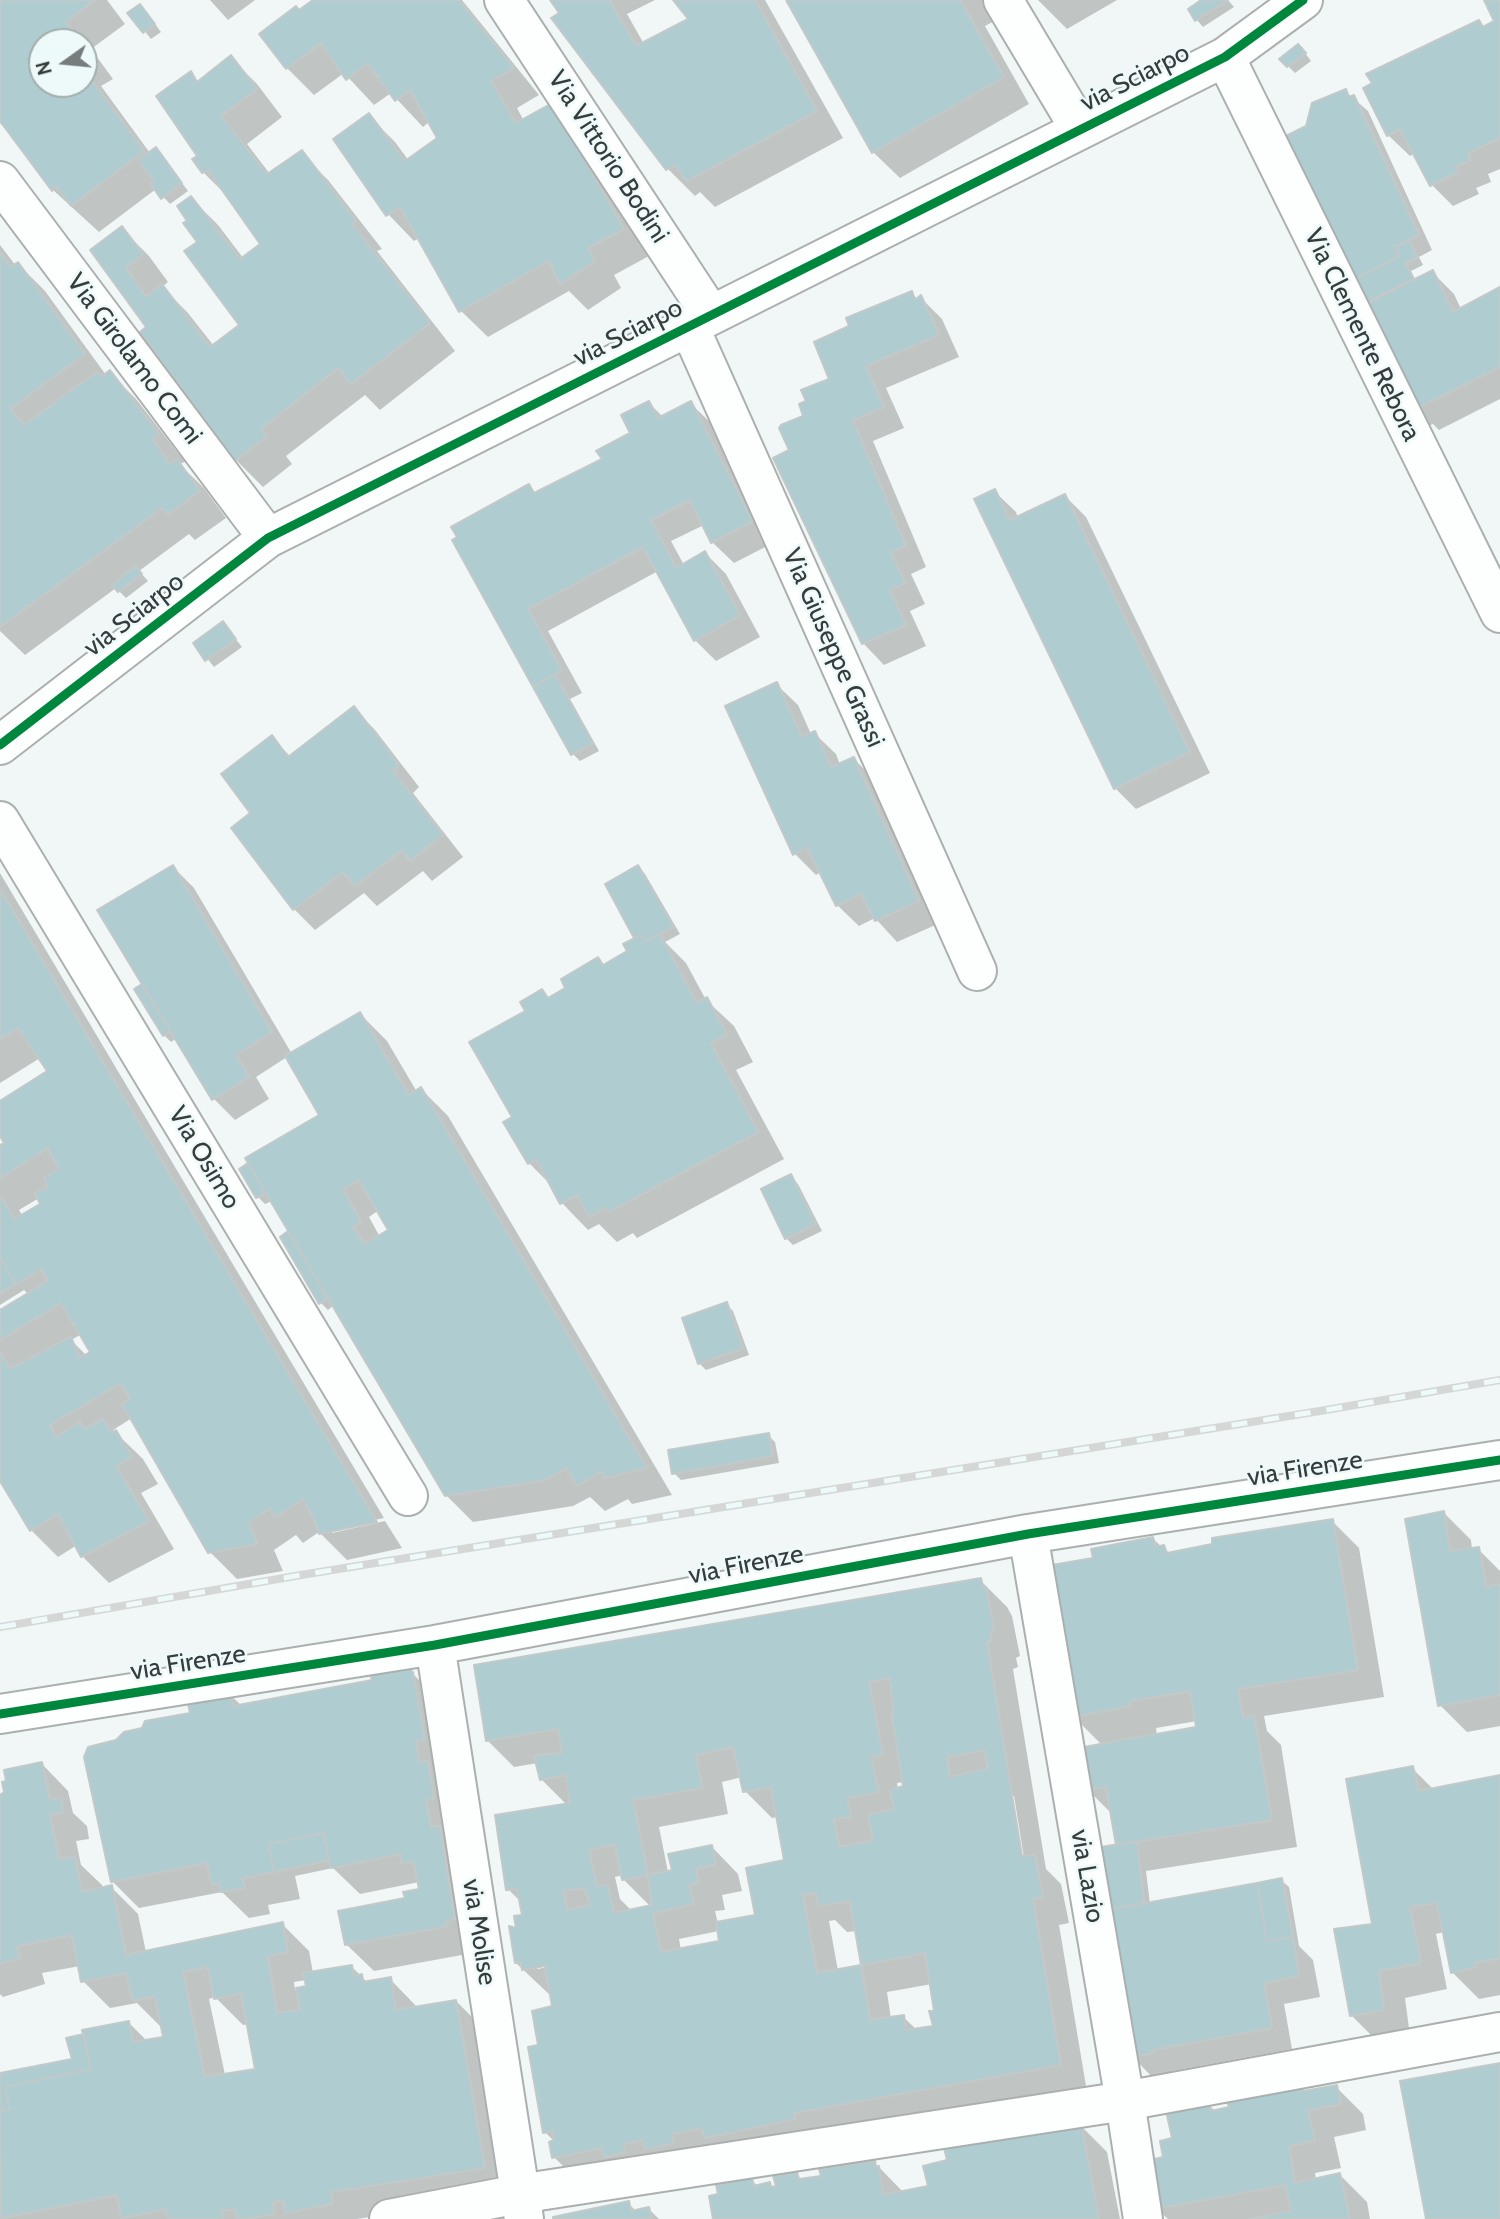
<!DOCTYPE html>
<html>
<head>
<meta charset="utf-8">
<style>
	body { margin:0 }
	#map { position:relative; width:1500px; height:2219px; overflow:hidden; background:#f0f7f6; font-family:Cabin,sans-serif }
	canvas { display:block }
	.north { position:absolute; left:28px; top:28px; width:70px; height:70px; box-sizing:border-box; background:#edfaf9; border:2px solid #a4aead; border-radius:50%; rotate:255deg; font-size:19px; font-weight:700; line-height:28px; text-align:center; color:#363b3b }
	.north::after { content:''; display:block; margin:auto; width:24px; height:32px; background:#777d7c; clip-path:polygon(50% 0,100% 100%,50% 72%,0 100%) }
</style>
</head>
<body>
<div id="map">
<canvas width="1500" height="2219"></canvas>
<div class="north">N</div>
</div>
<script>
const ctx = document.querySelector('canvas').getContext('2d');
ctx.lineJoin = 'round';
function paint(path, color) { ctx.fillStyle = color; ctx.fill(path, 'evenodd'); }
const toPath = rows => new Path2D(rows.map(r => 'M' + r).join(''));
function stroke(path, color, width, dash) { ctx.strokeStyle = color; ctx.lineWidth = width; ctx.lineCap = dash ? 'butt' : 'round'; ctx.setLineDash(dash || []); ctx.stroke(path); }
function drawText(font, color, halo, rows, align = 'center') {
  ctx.font = font + ' Cabin,sans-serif'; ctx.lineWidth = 5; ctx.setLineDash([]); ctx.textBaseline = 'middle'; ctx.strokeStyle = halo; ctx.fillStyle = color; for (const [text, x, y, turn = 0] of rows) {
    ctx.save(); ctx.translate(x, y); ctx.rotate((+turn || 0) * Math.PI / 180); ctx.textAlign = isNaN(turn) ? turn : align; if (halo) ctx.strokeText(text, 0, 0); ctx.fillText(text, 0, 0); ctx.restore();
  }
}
const shadow = toPath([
	[0,0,107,0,125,24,91,49,113,79,101,86,150,153,162,156,188,191,170,204,156,189,99,232,53,190,15,138,0,123],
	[42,42,84,42,84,84,42,84],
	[210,0,255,0,228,20],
	[316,0,462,0,539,95,517,108,524,121,551,105,649,256,614,275,621,288,588,310,569,291,488,337,461,311,419,238,414,241,388,214,368,115,395,142,409,161,439,139,429,122,423,127,391,93,374,105,344,73,314,95,287,68,299,12],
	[552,0,655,0,627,14,644,44,691,19,675,0,765,0,843,138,715,207,700,192,695,196,668,169],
	[788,0,992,0,1002,17,985,26,1029,104,900,178,873,152],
	[1038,0,1117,0,1067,29],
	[1204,0,1228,0,1234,7,1203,27,1197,20],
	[1486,0,1500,0,1500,169,1488,174,1491,182,1476,188,1479,194,1453,206,1432,185,1415,153,1410,156,1388,135,1479,22,1485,28,1497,21],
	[130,13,147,13,161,32,151,39],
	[1305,53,1311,61,1295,73,1288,66],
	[231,58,257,84,282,117,247,144,270,174,301,153,328,180,382,249,377,251,455,351,380,410,365,395,286,456,292,464,263,487,236,460,149,327,93,251,122,229,149,256,168,282,162,287,188,313,214,346,241,326,190,221,191,198,218,225,244,259,263,244,230,199,203,172,200,156,190,74,199,82],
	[1345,91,1368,111,1432,250,1419,257,1423,265,1411,271,1416,281,1432,272,1454,294,1461,309,1500,289,1500,399,1439,430,1433,424,1426,427,1363,304,1308,127],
	[0,245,16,266,18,264,45,291,106,375,109,372,136,399,185,462,179,464,204,488,226,518,195,540,189,534,139,571,148,581,126,598,116,588,25,655,0,631],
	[912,293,918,300,921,298,942,319,959,357,886,388,904,428,873,441,926,567,911,574,925,604,910,611,926,646,884,665,863,643,791,451,805,417,809,402,831,380,852,327],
	[649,403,663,417,690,403,712,424,773,543,734,563,712,542,704,525,671,541,684,565,705,553,726,574,760,637,716,661,695,640,658,571,548,631,582,693,570,699,599,751,580,761,573,754,455,540,529,487,536,494,604,460,632,434],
	[994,491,1016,512,1018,518,1065,496,1086,517,1210,773,1136,809,1115,788],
	[223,623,242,647,214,667,195,643],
	[776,684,798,705,811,734,814,733,836,754,840,765,854,759,875,780,940,923,897,942,875,918,859,926,837,905,821,872,816,875,795,854],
	[354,708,375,730,419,787,413,793,463,857,432,881,423,871,377,906,364,893,315,930,294,909,252,813,271,737,291,757],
	[173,867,194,888,292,1054,360,1014,387,1041,417,1092,421,1089,448,1116,672,1495,632,1504,628,1499,605,1511,590,1497,573,1506,473,1522,446,1495,334,1305,328,1310,321,1303,282,1237,288,1234,293,1239,272,1201,265,1204,258,1197,241,1170,321,1116,287,1057,256,1077,269,1099,235,1120,214,1099,177,1038,171,1042,164,1035,137,989,142,986],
	[379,1210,391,1231,380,1237,369,1217],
	[638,867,645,874,680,934,665,942,686,963,706,1000,734,1026,753,1062,736,1070,784,1159,637,1238,633,1233,617,1242,599,1224,588,1230,562,1203,553,1187,529,1163,515,1118,528,1012,542,991,550,999,568,988,597,959,605,966,629,952,637,939,636,937],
	[0,873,384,1518,332,1529,332,1533,385,1521,402,1548,347,1560,319,1532,303,1543,296,1535,274,1550,283,1571,237,1579,210,1552,132,1418,113,1430,143,1459,158,1484,141,1493,174,1549,109,1583,82,1556,77,1545,58,1557,31,1530,7,1491,0,1483,0,1312,29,1295,24,1290,0,1305,0,1147,6,1143,0,1133,0,1103,49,1072,40,1058,0,1083],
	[39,1198,42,1205,23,1216,19,1210],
	[82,1334,93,1353,87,1356,71,1340],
	[791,1177,798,1184,822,1231,793,1245,786,1238],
	[726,1304,733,1311,749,1355,706,1370,699,1363],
	[768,1435,775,1442,779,1463,681,1480,674,1473],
	[1444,1513,1471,1540,1472,1550,1478,1549,1500,1571,1500,1726,1467,1732,1440,1705],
	[1332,1521,1359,1548,1384,1697,1264,1716,1267,1731,1281,1745,1297,1847,1146,1871,1150,1904,1281,1880,1289,1887,1299,1946,1313,1960,1320,1997,1284,2004,1292,2049,1172,2071,1173,2074,1153,2078,1132,2056,1109,1916,1120,1846,1113,1815,1087,1789,1103,1746,1073,1716,1095,1560,1153,1539,1170,1554],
	[1197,1721,1198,1729,1157,1736,1156,1728],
	[980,1580,1007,1607,1012,1616,1020,1656,1016,1658,1018,1667,1013,1669,1046,1869,1061,1884,1069,1923,1059,1925,1087,2092,581,2184,554,2157,555,2142,545,2132,540,2047,554,2008,551,1996,516,1963,518,1930,524,1917,522,1903,508,1889,567,1805,541,1779,538,1763,514,1767,487,1740],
	[742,1777,745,1791,772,1818,778,1817,786,1862,757,1916,718,1924,715,1911,725,1910,722,1895,742,1891,738,1874,712,1847,668,1872,659,1827,728,1814,722,1782],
	[904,1782,905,1787,898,1789,897,1783],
	[1010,1796,1014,1796,1025,1864,1022,1864],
	[623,1875,623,1879,651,1907,632,1911,620,1899,615,1877],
	[835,1920,847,1932,857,1931,863,1966,838,1971,829,1921],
	[719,1931,721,1942,681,1950,679,1939],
	[537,1966,554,1966,537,1969],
	[932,1984,936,2012,935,2028,917,2030,903,2017,891,2019,887,1992],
	[412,1673,439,1700,473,1953,374,1971,347,1945,421,1890,419,1882,360,1894,333,1868,295,1876,300,1899,268,1905,270,1914,249,1918,222,1892,139,1908,112,1881,117,1742,192,1714,229,1694,242,1706],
	[42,1764,68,1791,73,1813,87,1826,89,1839,76,1841,81,1865,102,1885,102,1889,111,1887,138,1914,146,1952,282,1924,309,1951,313,1973,352,1967,368,1983,390,1979,418,2008,456,2001,483,2028,511,2195,357,2219,0,2219,0,2075,75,2061,129,2023,147,2041,165,2038,161,2027,137,2003,110,2008,83,1981,80,1966,42,1973,45,1984,3,1997,0,1994,0,1797],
	[306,1980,308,1988,295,1990,294,1982],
	[215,1997,243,2025,249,2024,257,2070,225,2075,209,1999],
	[1412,1768,1434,1790,1500,1776,1500,1995,1479,1999,1452,1972,1444,1932,1436,1934,1447,1989,1405,1998,1410,2036,1378,2042,1351,2015],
	[1301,2087,1307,2092,1336,2087,1363,2114,1366,2130,1334,2137,1341,2168,1315,2173,1316,2180,1340,2175,1367,2202,1370,2219,1168,2219,1157,2209,1165,2159,1174,2139,1208,2104,1216,2112],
	[1080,2125,1107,2152,1120,2219,715,2219,751,2180,759,2187,769,2184,774,2188,796,2174,803,2181,823,2177,874,2162,903,2192,930,2187],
	[628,2203,636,2211,649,2209,659,2219,555,2219]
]);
const building = toPath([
	[0,0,95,0,66,22,81,42,42,42,42,84,84,84,84,70,144,151,71,206,56,186,52,191,0,121,0,0],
	[313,0,459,0,514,68,491,81,516,123,552,103,624,229,588,248,595,261,560,284,549,261,459,312,400,207,386,216,333,139,369,113,405,161,437,138,410,90,395,101,368,63,346,80,321,43,286,69,259,34,296,6,299,10,313,0],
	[550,0,609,0,636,46,688,19,673,0,755,0,817,111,687,181,675,165,666,170,551,18,559,13,550,0],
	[786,0,960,0,1004,77,872,153,786,0],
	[1201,0,1228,0,1195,21,1188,9,1201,0],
	[1484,0,1500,0,1500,138,1468,153,1471,160,1456,166,1459,172,1430,186,1400,129,1387,136,1363,88,1372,83,1366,74,1479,20,1483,27,1494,21,1484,0],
	[140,4,155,24,143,33,127,13,140,4],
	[1298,44,1306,53,1287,67,1279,59,1298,44],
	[231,55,257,89,221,116,267,174,302,150,356,221,352,224,430,323,351,384,338,368,261,429,267,436,235,461,140,332,146,327,90,250,122,226,143,254,126,268,146,297,162,284,210,347,239,325,184,251,197,242,183,223,187,221,177,206,191,196,240,259,260,244,208,170,202,173,192,159,197,156,156,96,191,71,197,82,231,55],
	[1346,89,1349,97,1354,95,1419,235,1395,247,1399,256,1351,281,1284,137,1306,126,1312,103,1346,89],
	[156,147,182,183,161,199,150,183,154,181,138,160,156,147],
	[1409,240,1418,258,1405,263,1414,279,1361,305,1351,281,1399,256,1395,247,1409,240],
	[0,252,11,267,18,262,85,354,10,409,24,425,97,372,101,377,110,370,159,434,152,438,170,464,177,459,200,491,167,515,162,508,0,627,0,252],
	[1433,270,1453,312,1500,287,1500,367,1416,409,1354,310,1433,270],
	[912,291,915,300,921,295,939,335,866,366,884,407,853,420,906,546,891,552,905,583,890,590,906,625,862,644,773,458,789,450,779,428,781,425,803,416,799,404,806,401,801,390,829,379,814,342,849,326,846,318,912,291],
	[649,401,658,418,691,401,753,521,711,543,690,500,651,520,676,568,705,551,740,615,694,641,643,547,528,609,562,671,533,687,452,540,457,537,451,527,529,484,534,493,602,459,596,451,630,433,621,415,649,401],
	[995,489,1010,520,1065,494,1190,752,1114,789,974,499,995,489],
	[136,566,142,574,118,592,112,585,136,566],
	[223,621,236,639,205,661,193,643,223,621],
	[555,674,593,743,571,755,533,687,555,674],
	[777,682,802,737,815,731,831,767,854,757,919,901,875,921,861,894,836,906,807,847,793,855,725,706,777,682],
	[354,706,399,765,393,771,443,835,410,861,402,850,355,886,343,872,293,910,231,828,250,813,221,774,272,735,288,757,354,706],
	[173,865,272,1032,236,1055,249,1077,212,1100,97,910,173,865],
	[638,865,674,927,645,941,641,935,634,938,605,884,638,865],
	[0,889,377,1522,319,1534,315,1521,303,1499,275,1517,270,1508,249,1523,257,1544,208,1553,122,1404,130,1399,121,1383,50,1425,56,1437,80,1422,84,1429,103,1419,112,1433,116,1430,132,1457,116,1466,149,1521,81,1557,58,1514,30,1531,0,1481,0,1352,10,1369,71,1337,80,1358,90,1352,61,1303,0,1340,0,1310,48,1281,42,1269,16,1284,0,1258,0,1194,14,1219,40,1204,35,1193,48,1187,44,1178,59,1169,48,1148,0,1178,0,1145,4,1143,0,1136,0,1101,47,1071,18,1028,0,1039,0,889],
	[660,934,697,1003,707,997,727,1035,711,1043,758,1132,609,1212,606,1207,589,1217,577,1195,560,1204,536,1159,528,1164,503,1122,512,1117,469,1042,525,1011,520,1002,542,989,548,998,565,988,561,979,598,957,603,965,627,951,623,944,641,935,645,941,660,934],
	[142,984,170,1031,163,1036,134,989,142,984],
	[360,1012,409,1095,421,1087,647,1468,604,1478,603,1471,576,1486,567,1468,545,1480,445,1496,245,1158,319,1115,285,1056,360,1012],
	[359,1180,388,1230,364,1244,353,1227,361,1222,343,1189,359,1180],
	[248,1163,266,1193,256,1198,239,1169,248,1163],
	[791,1174,816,1224,785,1239,761,1189,791,1174],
	[288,1231,328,1298,319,1304,280,1237,288,1231],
	[0,1258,16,1284,0,1294,0,1258],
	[727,1302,743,1348,698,1364,682,1318,727,1302],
	[769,1433,773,1456,672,1474,668,1450,769,1433],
	[1444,1511,1450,1551,1479,1547,1486,1587,1500,1584,1500,1695,1438,1706,1405,1519,1444,1511],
	[1333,1519,1358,1670,1238,1689,1243,1718,1254,1716,1272,1820,1116,1845,1106,1787,1086,1790,1078,1748,1196,1727,1190,1691,1130,1701,1130,1706,1072,1717,1046,1566,1093,1558,1091,1549,1153,1537,1156,1547,1164,1545,1167,1553,1212,1544,1212,1538,1333,1519],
	[981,1578,983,1587,986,1587,994,1629,990,1631,992,1640,987,1642,1022,1856,1035,1855,1043,1897,1033,1899,1061,2065,794,2113,795,2119,704,2138,702,2128,671,2134,674,2143,645,2149,643,2140,623,2144,626,2152,604,2157,602,2148,552,2158,549,2142,554,2140,553,2131,543,2133,528,2047,538,2045,532,2011,552,2006,545,1966,522,1970,521,1962,515,1963,509,1926,516,1928,514,1916,522,1915,517,1889,506,1890,495,1815,570,1803,566,1775,540,1780,534,1756,562,1753,558,1729,486,1741,474,1665,981,1578],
	[890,1678,894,1714,892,1715,903,1786,890,1790,894,1809,868,1815,873,1841,839,1847,834,1819,851,1817,847,1798,879,1792,871,1757,883,1755,869,1682,890,1678],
	[733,1747,743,1792,771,1787,784,1860,746,1868,755,1915,716,1922,719,1941,661,1952,653,1913,694,1904,689,1885,699,1883,696,1869,716,1864,712,1845,668,1854,672,1870,648,1875,633,1800,702,1788,696,1755,733,1747],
	[985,1750,988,1769,950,1777,947,1757,985,1750],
	[615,1844,622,1880,648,1875,652,1905,614,1913,608,1885,597,1886,589,1850,615,1844],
	[585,1888,590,1905,568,1910,563,1891,585,1888],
	[816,1893,819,1906,850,1901,861,1965,817,1973,803,1894,816,1893],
	[925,1953,934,2011,929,2011,933,2026,906,2030,904,2015,870,2020,861,1965,925,1953],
	[402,1665,413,1672,425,1740,416,1741,419,1762,428,1761,434,1799,426,1800,431,1827,440,1826,455,1919,446,1921,448,1926,345,1945,338,1911,405,1898,403,1892,419,1889,413,1861,401,1864,401,1854,331,1868,324,1833,269,1844,274,1872,242,1878,245,1888,220,1892,219,1883,212,1885,207,1863,111,1882,84,1757,88,1747,116,1740,124,1732,142,1728,145,1721,190,1713,187,1699,230,1692,233,1706,372,1680,369,1671,402,1665],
	[42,1762,50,1800,61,1798,63,1812,50,1815,59,1859,75,1857,82,1892,112,1885,126,1955,283,1922,288,1952,268,1956,277,2013,300,2010,296,1988,306,1986,303,1973,352,1965,354,1976,362,1974,363,1982,391,1977,396,2010,456,2000,485,2168,331,2192,332,2204,285,2213,283,2200,273,2202,274,2214,245,2219,237,2219,235,2209,222,2211,223,2219,168,2219,166,2209,121,2218,117,2195,1,2218,0,2111,10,2109,5,2087,91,2069,82,2030,129,2021,133,2042,163,2037,155,1996,133,2001,126,1973,81,1982,72,1935,17,1946,20,1958,0,1964,0,1795,4,1792,2,1782,6,1781,4,1770,42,1762],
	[208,1967,214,1999,241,1993,255,2069,205,2077,183,1972,208,1967],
	[1413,1766,1419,1791,1500,1775,1500,1958,1475,1963,1477,1967,1451,1973,1437,1903,1410,1907,1421,1963,1379,1971,1384,2010,1350,2016,1334,1929,1372,1924,1346,1779,1413,1766],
	[324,1833,329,1860,274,1872,269,1844,324,1833],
	[1137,1841,1144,1903,1107,1910,1095,1848,1137,1841],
	[1282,1878,1293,1937,1267,1941,1257,1883,1282,1878],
	[1257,1883,1267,1941,1293,1937,1299,1976,1264,1983,1272,2028,1152,2050,1153,2053,1131,2057,1107,1910,1257,1883],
	[84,2034,91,2069,5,2087,10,2109,0,2111,0,2073,72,2059,66,2038,84,2034],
	[1500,2063,1500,2219,1426,2219,1400,2081,1500,2063],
	[1302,2085,1304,2091,1337,2085,1341,2104,1308,2110,1315,2141,1289,2146,1295,2183,1340,2173,1350,2219,1250,2219,1292,2211,1285,2185,1155,2209,1146,2161,1163,2157,1160,2141,1172,2138,1166,2111,1209,2102,1211,2111,1229,2107,1226,2098,1302,2085],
	[1081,2123,1099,2219,713,2219,709,2196,718,2194,716,2185,752,2178,754,2186,770,2182,771,2187,776,2186,773,2176,797,2172,799,2179,821,2176,819,2169,875,2161,876,2167,879,2166,883,2195,928,2186,923,2166,947,2160,944,2148,1081,2123],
	[629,2201,631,2211,649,2207,652,2219,553,2219,553,2217,629,2201]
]);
const minor = toPath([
	[504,0,711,315],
	[1003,0,1080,129],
	[1225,57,1500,613],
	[0,181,268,538],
	[689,326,977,971],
	[0,745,268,538,1225,57,1303,0],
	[0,821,408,1496],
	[1028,1534,1125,2101,1143,2219],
	[435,1645,524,2219],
	[0,1714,435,1645,1028,1534,1500,1460],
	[389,2219,519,2194,1125,2101,1500,2032]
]);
const rail = toPath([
	[0,1627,301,1575,1320,1411,1500,1380]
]);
const cycleway = toPath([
	[0,745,268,538,1225,57,1303,0],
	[0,1714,435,1645,1028,1534,1500,1460]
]);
const streetNames = [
	["via Sciarpo",1135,78,-27],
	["Via Vittorio Bodini",608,157,57],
	["via Sciarpo",628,333,-27],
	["Via Clemente Rebora",1362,335,64],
	["Via Girolamo Comi",134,359,53],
	["via Sciarpo",134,615,-38],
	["Via Giuseppe Grassi",833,648,66],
	["Via Osimo",204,1158,59],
	["via Firenze",1305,1469,-9],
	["via Firenze",746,1565,-11],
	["via Firenze",188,1663,-9],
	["via Lazio",1087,1876,80],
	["via Molise",479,1932,81]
];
paint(shadow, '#0003');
paint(building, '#afccd1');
stroke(building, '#c3c8c8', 2);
stroke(minor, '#abb0af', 42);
stroke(minor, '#fdfefe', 38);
stroke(rail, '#d5d7d7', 8);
stroke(rail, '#edfaf9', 5, [16]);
stroke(cycleway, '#00873e', 9);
drawText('26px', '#363b3b', '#edfaf9', streetNames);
</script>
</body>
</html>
